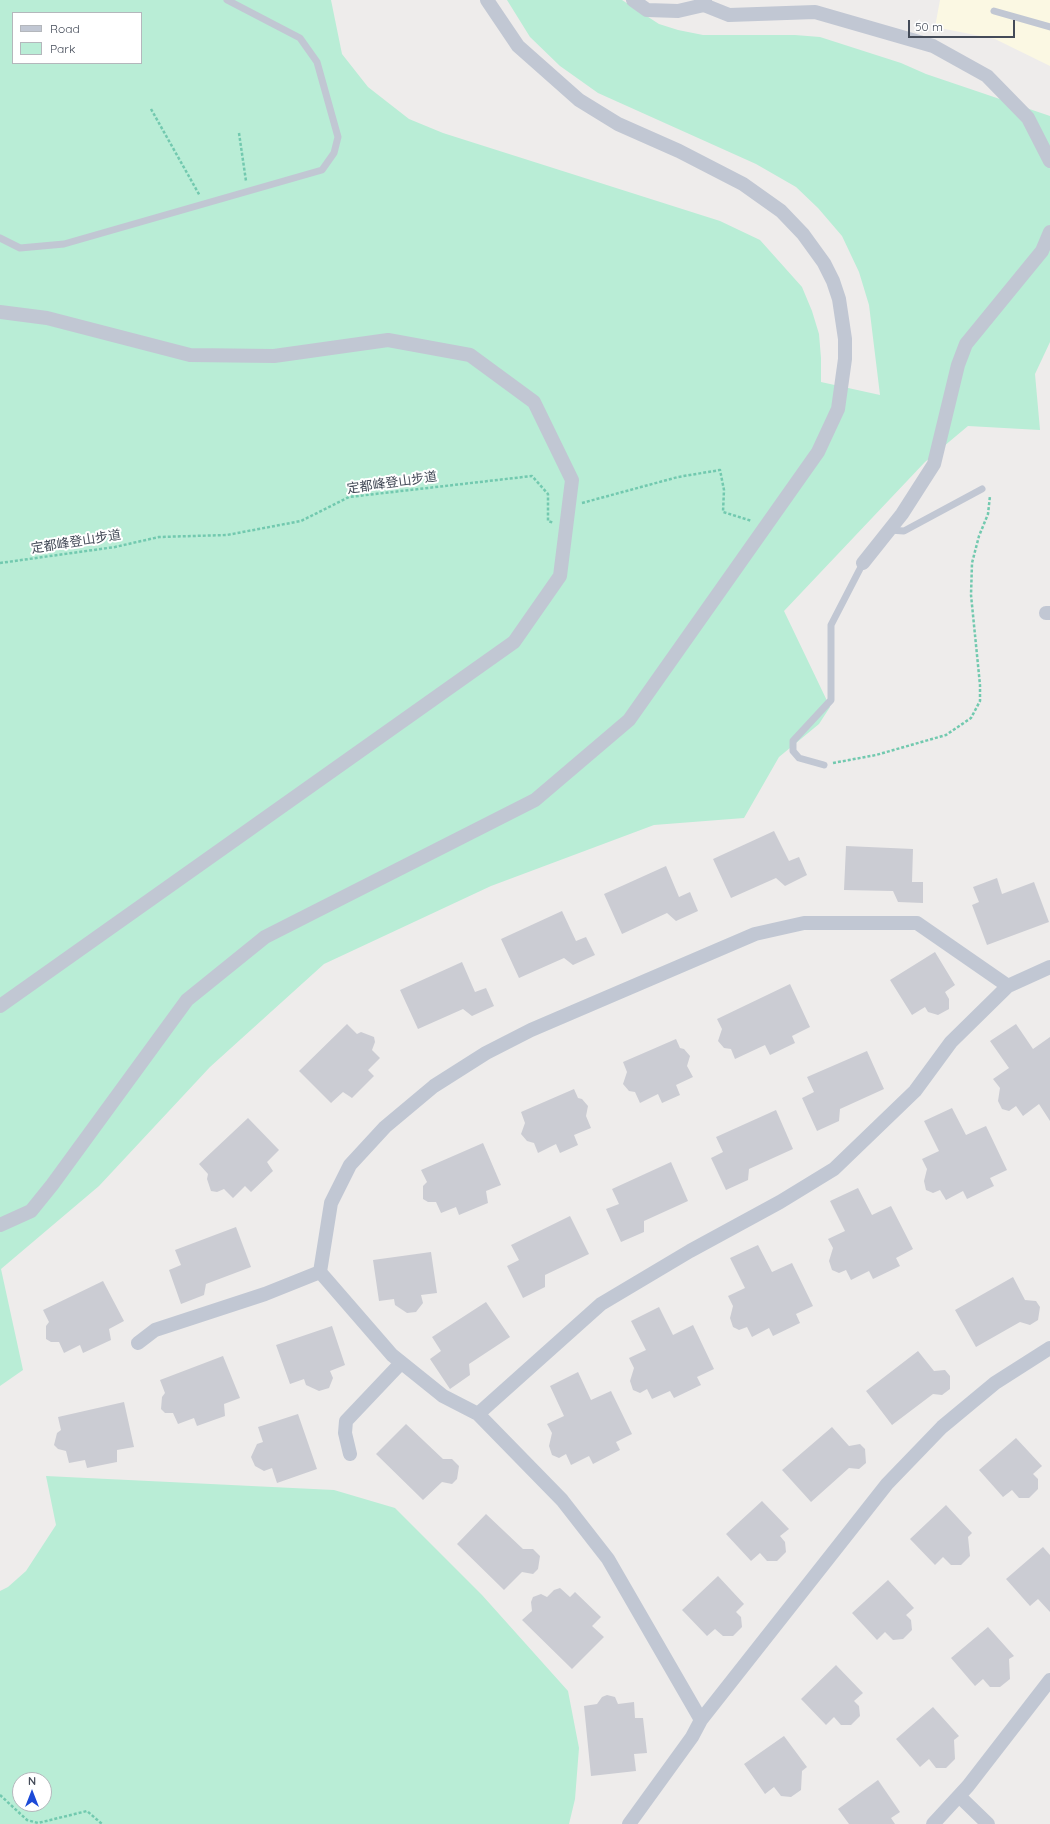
<!DOCTYPE html>
<html>
<head>
<meta charset="utf-8">
<style>
	body { margin:0 }
	#map { position:relative; width:1050px; height:1824px; overflow:hidden; background:#eeeceb; font-family:Quicksand,sans-serif }
	canvas { display:block }
	.legend { position:absolute; left:12px; top:12px; width:130px; height:52px; box-sizing:border-box; background:#fff; border:1px solid #b4b7bc; margin:0; padding:5px 7px; list-style:none; font-size:12px; color:#444b58 }
	.legend li { display:flex; align-items:center; gap:8px; height:20px }
	.legend b { width:20px; border:1px solid #b4b7bc }
	.north { position:absolute; left:12px; top:1772px; width:40px; height:40px; box-sizing:border-box; background:#fff; border:1px solid #b4b7bc; border-radius:50%; rotate:0deg; font-size:11px; font-weight:700; line-height:16px; text-align:center; color:#444b58 }
	.north::after { content:''; display:block; margin:auto; width:14px; height:18px; background:#1c4ad7; clip-path:polygon(50% 0,100% 100%,50% 72%,0 100%) }
	.scale { position:absolute; left:908px; top:20px; width:107px; height:18px; box-sizing:border-box; border:2px solid #444b58; border-top:0; padding-left:5px; font-size:12px; line-height:14px; white-space:nowrap; color:#444b58; -webkit-text-stroke:3px #fff; paint-order:stroke }
</style>
</head>
<body>
<div id="map">
<canvas width="1050" height="1824"></canvas>
<ul class="legend">
<li><b style="height:5px;background:#c1c7d3"></b>Road</li>
<li><b style="height:11px;background:#b9edd6"></b>Park</li>
</ul>
<div class="north">N</div>
<div class="scale">50 m</div>
</div>
<script>
const ctx = document.querySelector('canvas').getContext('2d');
ctx.lineJoin = 'round';
function paint(path, color) { ctx.fillStyle = color; ctx.fill(path, 'evenodd'); }
const toPath = rows => new Path2D(rows.map(r => 'M' + r).join(''));
function stroke(path, color, width, dash) { ctx.strokeStyle = color; ctx.lineWidth = width; ctx.lineCap = dash ? 'butt' : 'round'; ctx.setLineDash(dash || []); ctx.stroke(path); }
function drawText(font, color, halo, rows, align = 'center') {
  ctx.font = font + ' Quicksand,"Noto Sans SC",sans-serif'; ctx.lineWidth = 4; ctx.setLineDash([]); ctx.textBaseline = 'middle'; ctx.strokeStyle = halo; ctx.fillStyle = color; for (const [text, x, y, turn = 0] of rows) {
    ctx.save(); ctx.translate(x, y); ctx.rotate((+turn || 0) * Math.PI / 180); ctx.textAlign = isNaN(turn) ? turn : align; if (halo) ctx.strokeText(text, 0, 0); ctx.fillText(text, 0, 0); ctx.restore();
  }
}
const commercial = toPath([
	[940,0,1050,0,1050,66,995,39,935,27]
]);
const green = toPath([
	[0,0,331,0,342,54,368,87,409,119,443,133,720,221,760,240,802,287,812,311,819,334,821,358,821,382,880,395,869,305,859,272,842,236,818,208,796,187,756,164,598,93,560,66,530,37,507,0,622,0,659,24,678,30,703,35,795,35,820,37,901,63,926,74,1050,116,1050,342,1035,374,1040,430,968,426,925,462,784,611,830,707,819,724,779,757,744,818,654,825,491,886,324,964,210,1067,99,1186,1,1269,23,1370,0,1386],
	[13,13,141,13,141,63,13,63],
	[46,1476,334,1490,395,1508,482,1595,568,1691,579,1748,575,1799,569,1824,0,1824,0,1591,8,1587,26,1571,56,1525],
	[20,1780,44,1780,44,1804,20,1804]
]);
const building = toPath([
	[774,831,789,861,799,857,807,875,785,886,776,878,731,898,713,859],
	[846,846,913,849,912,882,923,882,923,903,898,902,893,891,844,890],
	[666,866,679,897,690,892,698,911,676,921,667,913,622,934,604,894],
	[997,878,1002,894,1034,882,1049,922,987,945,972,905,979,902,973,887],
	[562,911,576,941,586,937,595,955,573,965,564,958,519,978,501,939],
	[935,952,955,985,945,992,949,999,949,1009,938,1015,928,1012,925,1007,912,1015,890,980],
	[462,962,475,992,486,988,494,1006,472,1016,463,1009,418,1029,400,990],
	[790,984,810,1027,792,1036,795,1043,770,1055,765,1045,735,1059,731,1049,724,1048,718,1041,722,1029,717,1019],
	[347,1024,357,1034,361,1032,374,1037,375,1042,372,1050,380,1058,368,1070,374,1076,352,1098,343,1092,331,1103,299,1071],
	[1016,1024,1033,1049,1050,1037,1050,1121,1039,1104,1023,1116,1016,1106,1009,1111,1002,1109,998,1101,1000,1088,993,1079,1009,1068,990,1041],
	[676,1039,680,1048,684,1049,690,1056,687,1066,693,1077,676,1085,680,1095,662,1103,658,1094,640,1103,635,1092,629,1091,623,1084,627,1072,623,1062],
	[867,1051,884,1089,840,1109,839,1121,817,1131,802,1098,814,1092,807,1077],
	[574,1089,578,1098,582,1099,588,1106,586,1116,591,1128,574,1135,578,1145,560,1153,556,1144,538,1153,534,1143,527,1141,521,1134,525,1123,521,1112],
	[952,1108,966,1135,986,1126,1007,1170,990,1178,994,1186,967,1199,963,1191,946,1200,940,1190,933,1193,926,1190,924,1181,927,1169,922,1159,939,1151,924,1121],
	[776,1110,793,1149,749,1169,748,1180,726,1190,711,1158,723,1152,716,1137],
	[248,1118,279,1150,267,1162,273,1171,251,1192,245,1186,233,1198,224,1189,217,1192,211,1191,207,1179,208,1174,199,1164],
	[483,1143,501,1185,486,1191,488,1203,459,1215,456,1207,441,1213,436,1202,428,1202,423,1199,423,1186,427,1182,421,1170],
	[671,1162,688,1201,644,1221,644,1232,621,1242,606,1209,619,1204,612,1189],
	[858,1188,872,1215,891,1206,913,1249,896,1258,900,1266,873,1279,869,1271,851,1280,846,1270,839,1273,832,1270,829,1261,833,1248,828,1239,845,1231,830,1201],
	[570,1216,589,1254,545,1275,545,1287,523,1298,507,1266,519,1260,511,1245],
	[236,1227,251,1267,206,1284,204,1295,181,1304,169,1270,181,1265,175,1250],
	[758,1245,772,1272,792,1263,813,1306,796,1314,800,1323,773,1336,769,1328,752,1337,747,1327,739,1330,733,1327,730,1318,733,1306,728,1296,745,1288,730,1258],
	[431,1252,437,1293,421,1295,423,1303,416,1312,407,1313,395,1305,394,1299,379,1301,373,1260],
	[1013,1277,1025,1300,1036,1301,1040,1307,1038,1320,1030,1325,1020,1322,976,1347,955,1310],
	[103,1281,124,1321,109,1329,111,1340,83,1353,80,1345,64,1353,59,1342,51,1342,46,1339,46,1326,49,1322,43,1310],
	[486,1302,510,1337,469,1364,470,1375,450,1389,430,1359,441,1351,432,1337],
	[659,1307,673,1335,693,1325,714,1369,697,1377,701,1385,674,1398,670,1391,652,1399,647,1389,640,1393,633,1390,630,1381,634,1368,629,1358,646,1350,631,1321],
	[332,1326,345,1365,330,1371,333,1378,329,1388,319,1391,306,1385,304,1379,290,1384,276,1345],
	[918,1351,934,1371,945,1370,950,1376,950,1389,942,1395,933,1394,892,1425,866,1391],
	[223,1356,240,1398,224,1404,225,1416,197,1426,194,1418,178,1424,173,1413,165,1413,161,1409,162,1397,165,1393,160,1380],
	[578,1372,591,1400,611,1391,632,1434,616,1442,620,1450,593,1464,589,1456,571,1465,566,1454,559,1458,552,1455,549,1446,552,1433,547,1424,564,1416,550,1386],
	[124,1402,134,1447,117,1450,117,1462,87,1468,85,1460,69,1463,66,1451,58,1449,54,1445,57,1433,61,1430,58,1417],
	[298,1414,317,1469,277,1483,272,1468,264,1471,255,1466,251,1457,257,1444,263,1442,258,1427],
	[406,1424,443,1459,452,1459,459,1466,457,1479,452,1484,442,1482,423,1500,376,1454],
	[832,1427,849,1446,860,1444,865,1449,866,1463,859,1469,849,1468,811,1502,782,1470],
	[1016,1438,1042,1466,1033,1474,1038,1479,1038,1489,1029,1498,1019,1498,1012,1490,1003,1497,979,1470],
	[762,1501,789,1529,780,1536,785,1542,786,1552,777,1561,767,1561,760,1553,751,1561,726,1534],
	[946,1505,972,1533,968,1537,970,1556,961,1565,951,1565,943,1557,935,1565,910,1539],
	[486,1514,523,1549,533,1549,540,1556,538,1569,533,1574,522,1572,504,1590,457,1544],
	[1043,1547,1050,1555,1050,1612,1038,1599,1030,1606,1006,1579],
	[718,1576,744,1604,736,1612,741,1617,742,1627,733,1636,723,1636,715,1629,707,1636,682,1610],
	[888,1580,914,1608,906,1615,911,1620,912,1630,903,1639,893,1640,885,1632,877,1640,852,1613],
	[560,1588,570,1597,575,1592,601,1617,592,1626,604,1637,572,1669,522,1620,532,1611,531,1602,533,1597,541,1594,547,1597,554,1590],
	[988,1627,1014,1656,1009,1659,1010,1679,1000,1687,990,1687,983,1679,975,1686,951,1658],
	[836,1665,863,1693,854,1701,859,1706,860,1716,851,1725,841,1725,834,1717,826,1725,801,1699],
	[607,1695,615,1697,618,1704,634,1702,635,1718,643,1718,647,1753,634,1754,636,1771,591,1776,584,1706,597,1704,602,1697],
	[933,1707,959,1736,954,1740,955,1759,946,1768,936,1768,929,1759,920,1767,896,1739],
	[784,1736,807,1767,802,1771,801,1790,791,1797,781,1796,774,1787,765,1794,744,1764],
	[878,1780,900,1812,891,1818,895,1824,849,1824,838,1809]
]);
const path = toPath([
	[151,109,200,196],
	[239,133,246,181],
	[582,503,678,477,720,470,724,490,723,512,752,521],
	[0,563,115,547,159,537,227,535,301,521,349,497,532,476,548,494,548,521,554,523],
	[833,763,876,755,946,735,971,718,980,701,980,685,971,595,972,563,979,536,988,514,990,496],
	[0,1795,27,1820,38,1823,87,1811,102,1824]
]);
const lane = toPath([
	[994,11,1050,27],
	[0,238,20,248,64,244,322,170,334,153,338,137,317,62,300,38,227,0],
	[889,530,904,531,982,489],
	[824,765,799,758,793,751,793,741,831,700,831,625,863,563]
]);
const street = toPath([
	[633,0,647,10,678,11,704,5,705,0],
	[704,5,729,15,815,12,933,46,987,76,1028,118,1050,161],
	[0,312,47,318,190,355,274,356,388,340,470,355,534,402,572,480,560,576,514,642,0,1006],
	[863,563,902,514,934,464,958,365,966,344,1042,251,1050,232],
	[1046,613,1050,613],
	[0,1225,31,1211,52,1185,187,1000,265,937,535,800,629,720,818,452,838,409,845,359,845,339,839,299,833,281,824,263,803,234,781,211,743,184,679,151,618,124,579,100,518,46,487,0],
	[138,1343,155,1330,265,1294,320,1272],
	[478,1414,601,1304,690,1251,780,1202,834,1169,915,1091,951,1042,1008,986,1050,967],
	[350,1454,345,1433,346,1421,401,1363],
	[701,1720,608,1559,562,1500,478,1414,443,1396,392,1355,320,1272,331,1203,350,1165,385,1127,434,1086,486,1053,531,1030,755,934,804,923,917,923,1008,986],
	[959,1796,988,1824],
	[629,1824,692,1737,701,1720,887,1484,942,1427,995,1383,1050,1348],
	[933,1824,968,1786,1050,1680]
]);
const streetNames = [
	["定都峰登山步道",392,483,-8],
	["定都峰登山步道",76,542,-9]
];
paint(commercial, '#fbf8e3');
paint(green, '#b9edd6');
paint(building, '#cbccd3');
stroke(path, '#72c9af', 2.5, [3, 2]);
stroke(lane, '#c1c7d3', 7);
stroke(street, '#c1c7d3', 14);
drawText('13px', '#444b58', '#fff', streetNames);
</script>
</body>
</html>
